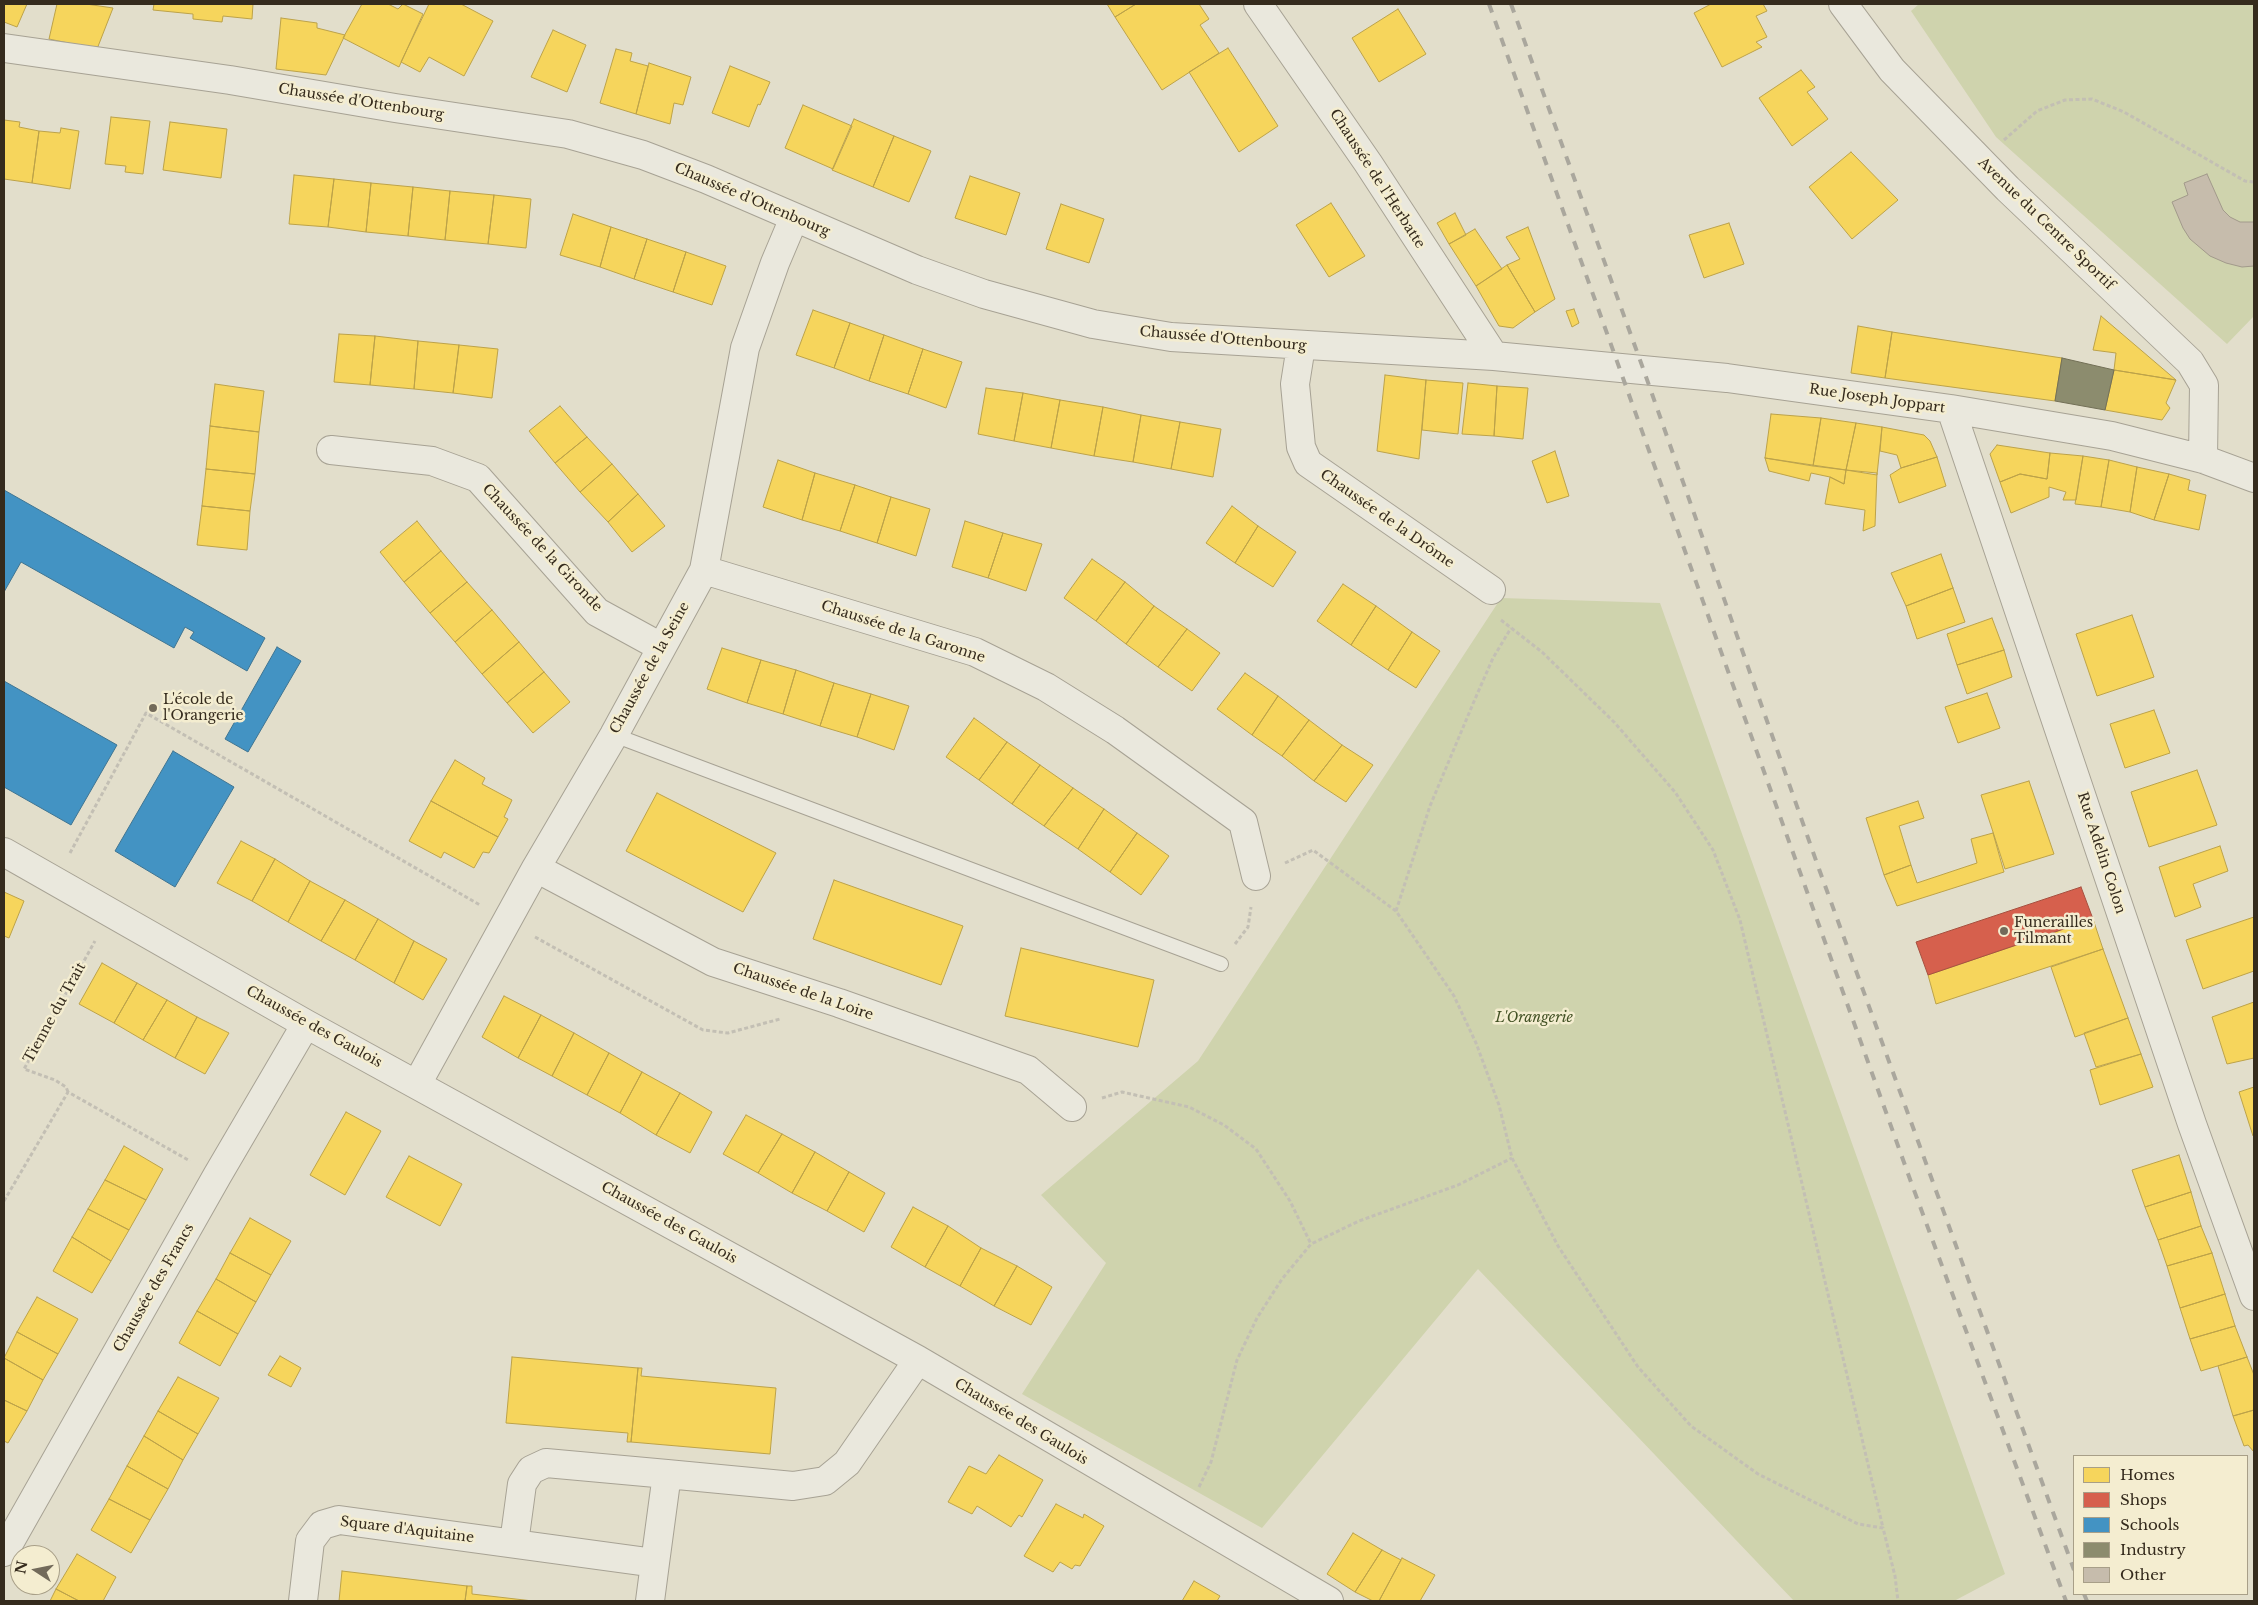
<!DOCTYPE html>
<html>
<head>
<meta charset="utf-8">
<style>
	body { margin:0 }
	#map { position:relative; width:2258px; height:1605px; overflow:hidden; background:#e2decb; font-family:"Libre Baskerville",serif }
	canvas { display:block }
	.frame { position:absolute; inset:0; border:5px solid #352b1d; pointer-events:none }
	.legend { position:absolute; left:2073px; top:1455px; width:175px; height:140px; box-sizing:border-box; background:#f4edd0; border:1px solid #a89f88; margin:0; padding:6px 9px; list-style:none; font-size:15px; color:#352b1d }
	.legend li { display:flex; align-items:center; gap:10px; height:25px }
	.legend b { width:25px; border:1px solid #a89f88 }
	.north { position:absolute; left:10px; top:1545px; width:50px; height:50px; box-sizing:border-box; background:#f4edd0; border:1px solid #a89f88; border-radius:50%; rotate:281deg; font-size:14px; font-weight:700; line-height:20px; text-align:center; color:#352b1d }
	.north::after { content:''; display:block; margin:auto; width:18px; height:22px; background:#726a5a; clip-path:polygon(50% 0,100% 100%,50% 72%,0 100%) }
</style>
</head>
<body>
<div id="map">
<canvas width="2258" height="1605"></canvas>
<div class="frame"></div>
<ul class="legend">
<li><b style="height:14px;background:#f6d55c"></b>Homes</li>
<li><b style="height:14px;background:#d6604d"></b>Shops</li>
<li><b style="height:14px;background:#4393c3"></b>Schools</li>
<li><b style="height:14px;background:#8c8c6e"></b>Industry</li>
<li><b style="height:14px;background:#c6bcac"></b>Other</li>
</ul>
<div class="north">N</div>
</div>
<script>
const ctx = document.querySelector('canvas').getContext('2d');
ctx.lineJoin = 'round';
function paint(path, color) { ctx.fillStyle = color; ctx.fill(path, 'evenodd'); }
const toPath = rows => new Path2D(rows.map(r => 'M' + r).join(''));
function stroke(path, color, width, dash) { ctx.strokeStyle = color; ctx.lineWidth = width; ctx.lineCap = dash ? 'butt' : 'round'; ctx.setLineDash(dash || []); ctx.stroke(path); }
function drawText(font, color, halo, rows, align = 'center') {
  ctx.font = font + ' "Libre Baskerville",serif'; ctx.lineWidth = 5; ctx.setLineDash([]); ctx.textBaseline = 'middle'; ctx.strokeStyle = halo; ctx.fillStyle = color; for (const [text, x, y, turn = 0] of rows) {
    ctx.save(); ctx.translate(x, y); ctx.rotate((+turn || 0) * Math.PI / 180); ctx.textAlign = isNaN(turn) ? turn : align; if (halo) ctx.strokeText(text, 0, 0); ctx.fillText(text, 0, 0); ctx.restore();
  }
}
const green = toPath([
	[1919,4,2254,4,2254,316,2227,344,1996,137,1911,11],
	[1501,598,1660,603,2005,1574,1954,1601,1794,1601,1478,1269,1262,1528,1022,1394,1106,1263,1041,1195,1198,1061]
]);
const homes = toPath([
	[4,4,27,4,17,27,4,22,4,4],
	[57,4,86,4,113,8,97,49,49,39,57,4],
	[154,4,253,4,252,19,223,16,222,22,193,19,193,14,153,10,154,4],
	[362,4,388,4,398,9,403,4,423,14,399,67,343,38,362,4],
	[429,4,461,4,493,21,464,76,429,57,420,72,401,62,429,4],
	[1107,4,1136,4,1115,17,1107,4],
	[1136,4,1199,4,1209,19,1200,25,1219,53,1162,90,1115,17,1136,4],
	[1711,4,1763,4,1767,11,1756,16,1767,37,1756,42,1762,47,1722,67,1694,13,1711,4],
	[1398,9,1426,54,1379,82,1352,38,1398,9],
	[281,18,317,23,317,28,345,35,326,75,276,69,281,18],
	[553,30,586,45,567,92,531,77,553,30],
	[1228,48,1278,126,1239,152,1189,72,1228,48],
	[616,49,632,53,630,61,648,66,636,114,600,103,616,49],
	[649,63,691,77,683,105,674,103,670,124,636,114,649,63],
	[730,66,770,82,760,105,758,104,749,127,712,113,730,66],
	[1801,70,1815,87,1807,92,1828,119,1792,146,1759,98,1801,70],
	[803,105,852,126,833,169,785,148,803,105],
	[111,117,150,121,143,174,125,172,126,166,105,164,111,117],
	[854,119,894,136,873,187,832,170,854,119],
	[4,120,20,122,19,127,39,131,32,183,4,179,4,120],
	[170,122,227,129,221,178,163,170,170,122],
	[61,128,79,131,70,189,32,183,39,131,60,133,61,128],
	[894,136,931,151,909,202,873,187,894,136],
	[1851,152,1898,200,1852,239,1809,187,1851,152],
	[294,175,334,179,328,227,289,224,294,175],
	[970,176,1020,193,1006,235,955,218,970,176],
	[334,179,371,183,366,232,328,227,334,179],
	[371,183,413,187,408,236,366,232,371,183],
	[413,187,450,191,445,240,408,236,413,187],
	[450,191,494,195,488,244,445,240,450,191],
	[494,195,531,199,526,248,488,244,494,195],
	[1331,203,1365,256,1329,277,1296,225,1331,203],
	[1061,204,1104,219,1089,263,1046,249,1061,204],
	[1455,213,1466,235,1449,244,1437,223,1455,213],
	[573,214,611,227,600,267,560,255,573,214],
	[1729,223,1744,264,1704,278,1689,235,1729,223],
	[611,227,647,239,634,279,600,267,611,227],
	[1528,227,1555,299,1535,312,1507,265,1520,259,1506,237,1528,227],
	[1475,229,1502,269,1476,286,1449,244,1475,229],
	[647,239,686,252,673,292,634,279,647,239],
	[686,252,726,266,712,305,673,292,686,252],
	[1507,265,1535,312,1513,328,1499,326,1476,286,1507,265],
	[1574,309,1579,323,1572,327,1566,311,1574,309],
	[813,310,850,323,834,368,796,355,813,310],
	[2101,316,2176,380,2114,370,2116,353,2093,350,2101,316],
	[850,323,884,335,869,381,834,368,850,323],
	[1858,326,1892,332,1885,378,1851,373,1858,326],
	[1892,332,2062,358,2055,401,1885,378,1892,332],
	[339,334,375,336,370,385,334,382,339,334],
	[884,335,923,349,908,394,869,381,884,335],
	[375,336,418,341,414,389,370,385,375,336],
	[418,341,459,345,453,393,414,389,418,341],
	[459,345,498,349,492,398,453,393,459,345],
	[923,349,962,362,946,408,908,394,923,349],
	[2114,370,2176,380,2166,403,2170,408,2162,420,2105,410,2114,370],
	[1385,375,1426,380,1419,459,1377,451,1385,375],
	[1426,380,1463,383,1458,434,1422,430,1426,380],
	[1468,383,1497,386,1494,436,1462,434,1468,383],
	[215,384,264,391,259,432,210,426,215,384],
	[1497,386,1528,388,1523,439,1494,436,1497,386],
	[986,388,1023,393,1014,441,978,434,986,388],
	[1023,393,1060,400,1051,448,1014,441,1023,393],
	[1060,400,1103,407,1094,456,1051,448,1060,400],
	[560,406,587,437,555,463,529,431,560,406],
	[1103,407,1141,415,1133,462,1094,456,1103,407],
	[1771,414,1821,418,1813,466,1765,458,1771,414],
	[1141,415,1180,422,1171,469,1133,462,1141,415],
	[1821,418,1856,423,1846,470,1813,466,1821,418],
	[1180,422,1221,429,1213,477,1171,469,1180,422],
	[1856,423,1882,427,1877,475,1846,470,1856,423],
	[210,426,259,432,255,474,206,469,210,426],
	[1882,427,1924,435,1930,441,1937,457,1901,468,1897,455,1880,451,1882,427],
	[587,437,612,464,580,492,555,463,587,437],
	[1997,445,2050,453,2047,479,2020,474,2000,482,1990,454,1997,445],
	[1555,451,1569,496,1547,503,1532,461,1555,451],
	[2050,453,2083,456,2076,500,2063,500,2066,492,2049,487,2049,497,2011,513,2000,482,2020,474,2047,479,2050,453],
	[2083,456,2109,460,2101,507,2075,504,2083,456],
	[1937,457,1946,486,1899,503,1890,475,1901,468,1937,457],
	[1765,458,1846,470,1844,484,1830,477,1811,473,1809,481,1769,471,1765,458],
	[778,460,815,473,802,520,763,507,778,460],
	[2109,460,2137,467,2130,512,2101,507,2109,460],
	[612,464,638,494,608,522,580,492,612,464],
	[2137,467,2169,474,2154,520,2130,512,2137,467],
	[206,469,255,474,250,511,202,506,206,469],
	[1846,470,1877,473,1875,526,1863,531,1865,510,1825,504,1830,477,1844,484,1846,470],
	[815,473,855,485,840,531,802,520,815,473],
	[2169,474,2190,480,2188,490,2206,495,2199,530,2154,520,2169,474],
	[855,485,891,497,877,543,840,531,855,485],
	[638,494,665,526,632,552,608,522,638,494],
	[891,497,930,509,916,556,877,543,891,497],
	[202,506,250,511,247,550,197,545,202,506],
	[1232,506,1258,526,1235,563,1206,543,1232,506],
	[417,521,441,551,404,582,380,552,417,521],
	[965,521,1003,533,988,578,952,567,965,521],
	[1258,526,1296,552,1273,587,1235,563,1258,526],
	[1003,533,1042,544,1026,591,988,578,1003,533],
	[441,551,467,582,430,613,404,582,441,551],
	[1941,554,1953,588,1906,606,1891,573,1941,554],
	[1092,559,1125,582,1096,621,1064,598,1092,559],
	[467,582,492,610,455,642,430,613,467,582],
	[1125,582,1154,606,1126,644,1096,621,1125,582],
	[1343,584,1376,606,1351,645,1317,621,1343,584],
	[1953,588,1965,622,1917,639,1906,606,1953,588],
	[1154,606,1187,629,1158,667,1126,644,1154,606],
	[1376,606,1412,632,1388,670,1351,645,1376,606],
	[492,610,519,642,482,674,455,642,492,610],
	[2132,615,2154,677,2097,696,2076,634,2132,615],
	[1992,618,2004,650,1957,665,1947,634,1992,618],
	[1187,629,1220,653,1192,691,1158,667,1187,629],
	[1412,632,1440,651,1416,688,1388,670,1412,632],
	[519,642,544,672,507,703,482,674,519,642],
	[722,648,761,660,747,703,707,689,722,648],
	[2004,650,2012,677,1967,694,1957,665,2004,650],
	[761,660,796,670,783,714,747,703,761,660],
	[796,670,834,683,820,726,783,714,796,670],
	[544,672,570,702,533,733,507,703,544,672],
	[1245,673,1278,696,1252,735,1217,709,1245,673],
	[834,683,871,694,857,737,820,726,834,683],
	[1987,693,2000,728,1958,743,1945,707,1987,693],
	[871,694,909,706,894,750,857,737,871,694],
	[1278,696,1309,720,1282,756,1252,735,1278,696],
	[2154,710,2170,753,2125,768,2110,724,2154,710],
	[974,718,1007,742,979,780,946,757,974,718],
	[1309,720,1342,745,1314,781,1282,756,1309,720],
	[1007,742,1040,765,1012,804,979,780,1007,742],
	[1342,745,1373,765,1346,802,1314,781,1342,745],
	[455,760,485,778,482,784,512,800,504,817,508,819,498,837,431,801,455,760],
	[1040,765,1073,788,1044,826,1012,804,1040,765],
	[2197,770,2217,825,2149,847,2131,792,2197,770],
	[2029,781,2054,854,2005,869,1981,795,2029,781],
	[1073,788,1104,809,1078,849,1044,826,1073,788],
	[657,793,776,853,743,912,626,851,657,793],
	[431,801,498,837,489,853,483,852,474,868,444,852,441,858,409,841,431,801],
	[1918,801,1924,818,1899,826,1911,865,1884,875,1866,818,1918,801],
	[1104,809,1137,833,1110,872,1078,849,1104,809],
	[1137,833,1169,856,1141,895,1110,872,1137,833],
	[1993,833,2004,872,1897,906,1884,875,1911,865,1917,883,1977,863,1971,839,1993,833],
	[241,841,275,859,252,901,217,883,241,841],
	[2220,846,2228,871,2193,884,2201,907,2175,917,2159,867,2220,846],
	[275,859,310,881,288,922,252,901,275,859],
	[834,880,963,926,941,985,813,939,834,880],
	[310,881,345,900,321,941,288,922,310,881],
	[4,892,24,901,9,938,4,936,4,892],
	[345,900,378,919,355,960,321,941,345,900],
	[2254,917,2254,971,2203,989,2186,940,2254,917],
	[378,919,414,941,394,983,355,960,378,919],
	[2093,919,2103,949,1936,1004,1928,975,2093,919],
	[414,941,447,959,423,1000,394,983,414,941],
	[1021,948,1154,980,1138,1047,1005,1016,1021,948],
	[2103,949,2128,1018,2075,1037,2051,967,2103,949],
	[102,963,137,983,114,1023,79,1004,102,963],
	[137,983,167,1000,143,1040,114,1023,137,983],
	[504,996,541,1015,518,1058,482,1037,504,996],
	[167,1000,197,1017,175,1058,143,1040,167,1000],
	[2254,1002,2254,1058,2227,1064,2212,1017,2254,1002],
	[541,1015,574,1033,552,1076,518,1058,541,1015],
	[197,1017,229,1033,205,1074,175,1058,197,1017],
	[2128,1018,2141,1054,2096,1067,2084,1033,2128,1018],
	[574,1033,609,1053,587,1095,552,1076,574,1033],
	[609,1053,642,1072,620,1113,587,1095,609,1053],
	[2141,1054,2153,1087,2100,1105,2090,1070,2141,1054],
	[642,1072,680,1093,656,1135,620,1113,642,1072],
	[2254,1087,2254,1136,2253,1136,2239,1092,2254,1087],
	[680,1093,712,1112,690,1153,656,1135,680,1093],
	[346,1112,381,1131,345,1195,310,1175,346,1112],
	[746,1115,782,1134,758,1173,723,1154,746,1115],
	[782,1134,815,1152,792,1193,758,1173,782,1134],
	[124,1146,163,1169,146,1200,105,1180,124,1146],
	[815,1152,849,1172,827,1211,792,1193,815,1152],
	[2179,1155,2191,1192,2145,1207,2132,1170,2179,1155],
	[409,1156,462,1184,440,1226,386,1197,409,1156],
	[849,1172,885,1193,864,1232,827,1211,849,1172],
	[105,1180,146,1200,129,1230,88,1209,105,1180],
	[2191,1192,2201,1226,2158,1240,2145,1207,2191,1192],
	[913,1207,948,1226,925,1267,891,1247,913,1207],
	[88,1209,129,1230,111,1261,72,1237,88,1209],
	[250,1218,291,1241,271,1275,230,1253,250,1218],
	[948,1226,981,1248,960,1286,925,1267,948,1226],
	[2201,1226,2212,1253,2167,1266,2158,1240,2201,1226],
	[72,1237,111,1261,92,1293,53,1271,72,1237],
	[981,1248,1017,1266,994,1306,960,1286,981,1248],
	[230,1253,271,1275,256,1302,216,1279,230,1253],
	[2212,1253,2225,1294,2180,1308,2167,1266,2212,1253],
	[1017,1266,1052,1287,1031,1325,994,1306,1017,1266],
	[216,1279,256,1302,238,1334,197,1311,216,1279],
	[2225,1294,2235,1326,2190,1339,2180,1308,2225,1294],
	[37,1297,78,1319,58,1354,17,1332,37,1297],
	[197,1311,238,1334,220,1366,179,1343,197,1311],
	[2235,1326,2247,1357,2201,1371,2190,1339,2235,1326],
	[17,1332,58,1354,43,1380,4,1358,17,1332],
	[280,1356,301,1368,291,1387,268,1375,280,1356],
	[512,1357,638,1368,631,1442,627,1442,628,1433,506,1423,512,1357],
	[2247,1357,2254,1375,2254,1410,2233,1416,2218,1366,2247,1357],
	[4,1358,43,1380,27,1411,4,1400,4,1358],
	[638,1368,642,1368,641,1376,776,1388,770,1454,631,1442,638,1368],
	[178,1377,219,1398,198,1434,158,1411,178,1377],
	[4,1400,27,1411,8,1443,4,1441,4,1400],
	[2254,1410,2254,1452,2248,1445,2244,1446,2233,1416,2254,1410],
	[158,1411,198,1434,183,1460,144,1436,158,1411],
	[144,1436,183,1460,168,1489,127,1466,144,1436],
	[999,1455,1043,1480,1022,1517,1019,1515,1011,1527,977,1506,972,1514,948,1502,969,1466,986,1474,999,1455],
	[127,1466,168,1489,150,1520,109,1499,127,1466],
	[109,1499,150,1520,131,1553,91,1530,109,1499],
	[1056,1504,1083,1518,1084,1514,1104,1526,1080,1566,1075,1565,1072,1569,1060,1562,1053,1572,1024,1556,1056,1504],
	[1353,1533,1382,1550,1355,1592,1327,1574,1353,1533],
	[1382,1550,1401,1560,1379,1601,1373,1601,1355,1592,1382,1550],
	[77,1554,116,1577,103,1601,79,1601,56,1589,77,1554],
	[1402,1558,1435,1575,1420,1601,1379,1601,1402,1558],
	[342,1571,467,1586,465,1601,339,1601,342,1571],
	[1194,1581,1220,1596,1217,1601,1182,1601,1194,1581],
	[467,1586,472,1586,472,1594,533,1601,465,1601,467,1586],
	[56,1589,79,1601,50,1601,56,1589]
]);
const shops = toPath([
	[2081,887,2093,919,1928,975,1916,942,2081,887]
]);
const schools = toPath([
	[4,490,265,638,247,671,190,638,194,632,185,627,174,648,21,562,4,592,4,490],
	[277,647,301,661,248,752,225,739,277,647],
	[4,681,117,745,71,825,4,787,4,681],
	[173,751,234,787,175,887,115,851,173,751]
]);
const industry = toPath([
	[2062,358,2114,370,2105,410,2055,401,2062,358]
]);
const building = toPath([
	[2207,174,2223,210,2230,217,2240,222,2254,222,2254,266,2242,267,2226,263,2210,256,2190,239,2183,228,2172,202,2188,195,2184,183,2207,174]
]);
const path = toPath([
	[2004,140,2037,111,2065,100,2092,99,2124,112,2245,181,2254,182],
	[1501,620,1542,652,1614,722,1675,792,1713,850,1740,920,1883,1528],
	[70,853,146,713,480,905],
	[1285,863,1313,850,1396,911,1454,996,1476,1043,1499,1105,1512,1158,1558,1246,1638,1367,1691,1426,1758,1474,1858,1524,1883,1528,1895,1576,1898,1601],
	[1396,911,1430,806,1475,699,1493,658,1511,628],
	[535,937,703,1030,728,1033,780,1019],
	[1235,944,1248,927,1251,907],
	[68,1092,66,1087,55,1080,24,1069,95,941],
	[1102,1098,1122,1092,1189,1107,1224,1125,1256,1149,1290,1201,1311,1244],
	[4,1201,68,1092,190,1161],
	[1199,1487,1211,1462,1237,1360,1257,1318,1282,1279,1311,1244,1359,1221,1458,1185,1512,1158]
]);
const service = toPath([
	[614,735,1221,964]
]);
const minor = toPath([
	[1258,4,1368,163,1494,356],
	[1843,4,1892,70,2008,189,2190,362,2204,385,2203,459],
	[4,48,230,80,395,108,568,134,643,155,706,179,917,270,984,294,1093,324,1171,337,1494,356,1727,378,1951,409,2112,436,2203,459,2254,478],
	[1301,346,1295,384,1301,447,1308,463,1491,590],
	[1951,409,2192,1124,2254,1296],
	[331,450,432,461,478,478,597,612,661,647],
	[704,570,975,652,1046,687,1115,730,1243,822,1256,876],
	[4,852,306,1024,918,1360,1329,1601],
	[536,868,713,962,839,1003,1028,1070,1072,1107],
	[417,1084,536,868,614,735,704,570,745,348,775,263,794,218],
	[667,1474,793,1486,825,1481,847,1463,918,1360],
	[4,1552,217,1176,306,1024],
	[303,1601,310,1541,322,1525,339,1520,655,1563,667,1474,546,1463,531,1470,522,1484,514,1543],
	[650,1601,655,1563]
]);
const rail = toPath([
	[1489,4,1911,1182,2066,1601],
	[1511,4,1644,371,1819,869,2074,1570],
	[2084,1594,2087,1601]
]);
const markers = [
	[153,708,5,"#726a5a"],
	[2004,931,5,"#726a5a"]
];
const streetNames = [
	["Chaussée d'Ottenbourg",361,102,9],
	["Chaussée de l'Herbatte",1377,179,57],
	["Chaussée d'Ottenbourg",752,200,23],
	["Avenue du Centre Sportif",2046,224,44],
	["Chaussée d'Ottenbourg",1223,339,5],
	["Rue Joseph Joppart",1877,399,8],
	["Chaussée de la Drôme",1387,519,35],
	["Chaussée de la Gironde",542,548,47],
	["Chaussée de la Garonne",903,632,18],
	["Chaussée de la Seine",650,668,-61],
	["Rue Adelin Colon",2101,853,72],
	["Chaussée de la Loire",803,992,19],
	["Tienne du Trait",55,1013,-61],
	["Chaussée des Gaulois",314,1027,29],
	["Chaussée des Gaulois",669,1223,29],
	["Chaussée des Francs",154,1288,-60],
	["Chaussée des Gaulois",1021,1422,31],
	["Square d'Aquitaine",407,1530,7]
];
const poiNames = [
	["L'école de",163,700],
	["l'Orangerie",163,716],
	["Funerailles",2014,923],
	["Tilmant",2014,939]
];
const parkNames = [
	["L'Orangerie",1534,1018]
];
paint(green, '#cfd3ad');
paint(homes, '#f6d55c');
stroke(homes, '#bca249', 1);
paint(shops, '#d6604d');
stroke(shops, '#a6503f', 1);
paint(schools, '#4393c3');
stroke(schools, '#3f7491', 1);
paint(industry, '#8c8c6e');
stroke(industry, '#726f56', 1);
paint(building, '#c6bcac');
stroke(building, '#a29a8b', 1);
stroke(service, '#a7a294', 16);
stroke(minor, '#a7a294', 30);
stroke(path, '#c3bfb4', 3, [4, 2.5]);
stroke(service, '#eae8dd', 14);
stroke(minor, '#eae8dd', 28);
stroke(rail, '#aaa79d', 4, [9, 9]);
for (const [x, y, r, color] of markers) { const dot = new Path2D(); dot.arc(x, y, r, 0, 2 * Math.PI); ctx.fillStyle = color; ctx.fill(dot); stroke(dot, '#f4edd0', 2); }
drawText('14px', '#352b1d', '#f4edd0', streetNames);
drawText('14px', '#352b1d', '#f4edd0', poiNames, 'left');
drawText('italic 14px', '#425124', '#f4edd0', parkNames);
</script>
</body>
</html>
